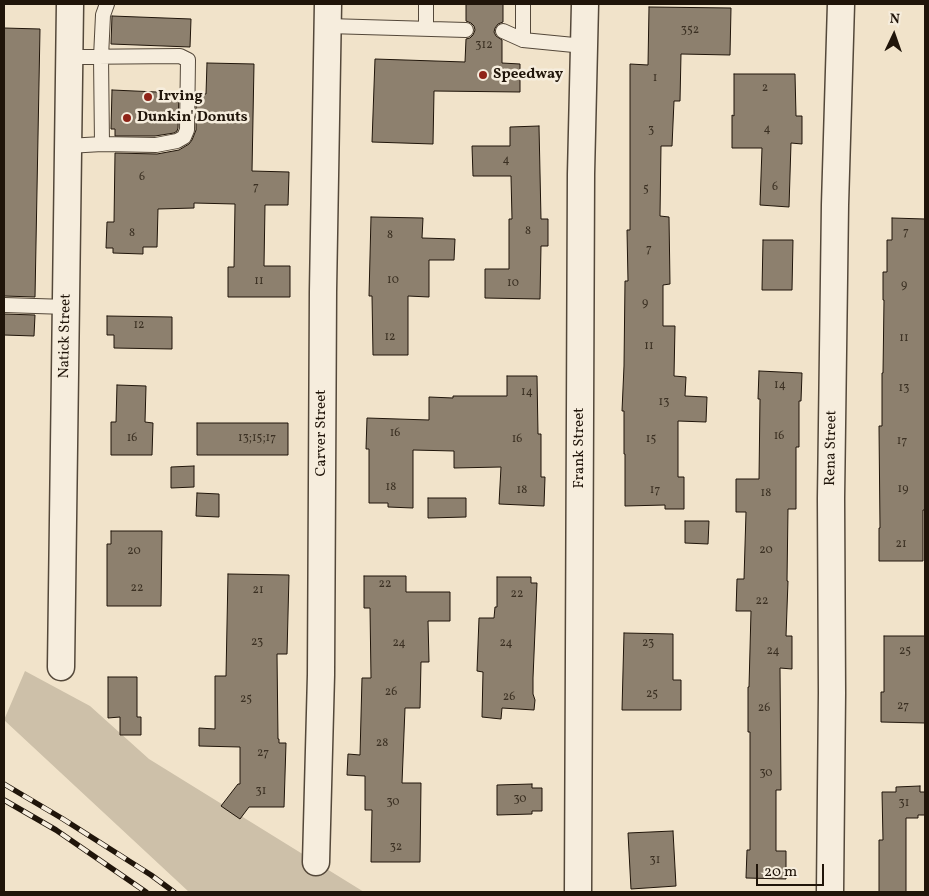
<!DOCTYPE html>
<html>
<head>
<meta charset="utf-8">
<style>
	body { margin:0 }
	#map { position:relative; width:929px; height:896px; overflow:hidden; background:#f1e3ca; font-family:Vollkorn,serif }
	canvas { display:block }
	.frame { position:absolute; inset:0; border:5px solid #20150a; pointer-events:none }
	.north { position:absolute; left:869px; top:10px; width:50px; height:50px; -webkit-text-stroke:4px #f6eddd; paint-order:stroke; rotate:3deg; font-size:14px; font-weight:700; line-height:20px; text-align:center; color:#20150a }
	.north::after { content:''; display:block; margin:auto; width:18px; height:22px; background:#20150a; clip-path:polygon(50% 0,100% 100%,50% 72%,0 100%) }
	.scale { position:absolute; left:756px; top:864px; width:68px; height:22px; box-sizing:border-box; border:2px solid #20150a; border-top:0; padding-left:6px; font-size:15px; line-height:18px; white-space:nowrap; color:#20150a; -webkit-text-stroke:4px #f6eddd; paint-order:stroke }
</style>
</head>
<body>
<div id="map">
<canvas width="929" height="896"></canvas>
<div class="frame"></div>
<div class="north">N</div>
<div class="scale">20 m</div>
</div>
<script>
const ctx = document.querySelector('canvas').getContext('2d');
ctx.lineJoin = 'round';
function paint(path, color) { ctx.fillStyle = color; ctx.fill(path, 'evenodd'); }
const toPath = rows => new Path2D(rows.map(r => 'M' + r).join(''));
function stroke(path, color, width, dash) { ctx.strokeStyle = color; ctx.lineWidth = width; ctx.lineCap = dash ? 'butt' : 'round'; ctx.setLineDash(dash || []); ctx.stroke(path); }
function drawText(font, color, halo, rows, align = 'center') {
  ctx.font = font + ' Vollkorn,serif'; ctx.lineWidth = 5; ctx.setLineDash([]); ctx.textBaseline = 'middle'; ctx.strokeStyle = halo; ctx.fillStyle = color; for (const [text, x, y, turn = 0] of rows) {
    ctx.save(); ctx.translate(x, y); ctx.rotate((+turn || 0) * Math.PI / 180); ctx.textAlign = isNaN(turn) ? turn : align; if (halo) ctx.strokeText(text, 0, 0); ctx.fillText(text, 0, 0); ctx.restore();
  }
}
const green = toPath([
	[25,671,90,706,149,759,364,892,189,892,4,720]
]);
const building = toPath([
	[466,4,503,4,503,22,498,24,495,28,494,32,496,36,502,40,502,63,520,64,520,92,434,91,433,144,372,142,375,59,465,62,466,39,470,38,473,35,475,30,474,26,471,23,466,21,466,4],
	[649,7,731,8,730,55,681,54,680,101,674,101,672,146,661,146,660,216,669,217,670,284,663,285,663,326,675,326,674,376,686,377,685,396,707,397,706,422,678,421,678,477,684,477,684,509,665,509,665,505,625,506,625,454,624,454,624,411,622,411,624,366,625,281,628,281,627,230,630,230,630,64,648,65,649,7],
	[112,16,191,19,190,47,111,44,112,16],
	[4,28,40,29,35,297,4,296,4,28],
	[207,63,254,64,252,171,289,172,288,205,265,205,264,266,290,266,290,297,228,297,228,267,234,267,235,204,194,203,194,208,158,209,157,247,143,247,143,254,113,253,113,248,106,248,107,222,114,222,115,153,157,154,179,150,189,144,192,140,196,130,196,94,206,94,207,63],
	[734,74,795,74,796,116,802,116,802,144,791,143,789,207,760,205,762,148,732,148,732,115,734,116,734,74],
	[112,90,179,93,178,128,177,131,174,133,155,136,115,136,115,129,111,129,112,90],
	[539,126,541,219,548,219,548,246,541,246,540,299,485,298,485,269,509,269,509,219,512,219,511,176,473,176,472,146,510,146,510,127,539,126],
	[371,217,423,218,422,238,455,239,454,260,429,260,429,297,408,296,408,355,373,355,372,296,369,296,371,217],
	[892,218,925,219,925,510,923,510,923,561,879,561,879,528,880,528,879,426,882,426,882,373,883,373,884,300,883,300,883,272,887,272,887,240,892,240,892,218],
	[763,240,793,240,792,290,762,290,763,240],
	[4,314,35,315,34,336,4,335,4,314],
	[107,316,172,317,172,349,114,348,114,335,107,335,107,316],
	[759,371,802,373,801,401,799,401,799,447,796,447,796,509,788,509,787,581,788,581,786,636,792,636,792,669,780,668,781,790,776,790,776,851,786,851,786,879,746,878,747,850,750,850,750,732,748,732,748,687,749,687,751,611,736,611,737,579,744,579,746,512,736,512,736,479,759,479,760,399,758,399,759,371],
	[507,376,537,376,538,434,541,434,541,477,545,477,544,506,499,504,501,467,454,468,454,451,413,450,413,508,388,507,388,503,369,503,369,449,366,449,367,418,429,420,429,397,453,398,453,396,507,396,507,376],
	[117,385,146,386,145,422,153,423,152,455,111,455,111,422,116,422,117,385],
	[197,423,288,423,288,455,197,455,197,423],
	[194,466,194,487,171,488,171,467,194,466],
	[197,493,219,494,219,517,196,516,197,493],
	[428,498,466,498,466,517,428,518,428,498],
	[685,521,709,521,708,544,685,543,685,521],
	[111,531,162,531,161,606,107,606,107,544,111,544,111,531],
	[228,574,289,575,287,654,277,654,278,739,279,739,279,743,286,743,284,807,249,807,240,819,221,806,238,784,240,784,240,747,199,746,199,728,215,729,215,676,226,676,228,574],
	[364,576,406,576,406,592,450,592,450,621,428,621,429,662,421,662,420,708,405,708,402,783,421,783,420,862,371,862,372,810,365,810,365,776,347,775,348,754,360,755,362,678,371,678,370,608,364,608,364,576],
	[497,577,531,577,531,583,537,583,533,678,533,694,535,700,534,710,502,708,501,719,482,717,483,672,477,671,479,618,494,618,495,607,497,607,497,577],
	[624,633,673,634,673,680,681,680,681,710,622,710,624,633],
	[884,636,925,636,925,723,881,722,881,692,884,692,884,636],
	[108,677,137,677,137,717,141,717,141,735,120,735,120,717,108,718,108,677],
	[532,784,532,788,542,788,542,811,532,811,532,814,497,815,497,785,532,784],
	[920,786,920,792,925,792,925,815,918,815,918,818,906,818,906,892,879,892,879,840,883,840,882,792,896,792,896,787,920,786],
	[673,831,676,886,631,889,628,833,673,831]
]);
const lane = toPath([
	[328,26,466,30],
	[426,29,426,4],
	[503,31,523,40,584,46],
	[523,40,523,4],
	[102,144,101,57,103,15,107,4],
	[68,146,102,144,156,145,177,141,184,137,187,130,188,60,180,56,69,57],
	[4,305,67,307]
]);
const street = toPath([
	[61,667,70,4],
	[316,862,321,675,323,291,328,4],
	[578,892,581,174,585,4],
	[830,892,832,693,831,498,835,205,841,4]
]);
const rail = toPath([
	[4,784,63,819,151,875,174,892],
	[4,800,56,830,146,892]
]);
const markers = [
	[483,75,5,"#8f2418"],
	[148,97,5,"#8f2418"],
	[127,118,5,"#8f2418"]
];
const numberNames = [
	["352",690,31],
	["312",484,46],
	["1",655,79],
	["2",765,89],
	["4",767,130],
	["3",651,131],
	["4",506,161],
	["6",142,178],
	["7",256,188],
	["6",775,188],
	["5",646,190],
	["8",528,232],
	["7",906,233],
	["8",132,234],
	["8",390,236],
	["7",649,250],
	["10",393,281],
	["11",259,282],
	["10",513,284],
	["9",904,286],
	["9",645,304],
	["12",139,326],
	["12",390,338],
	["11",904,339],
	["11",649,347],
	["14",780,386],
	["13",904,389],
	["14",527,393],
	["13",664,403],
	["16",395,434],
	["16",779,437],
	["16",132,439],
	["13;15;17",257,439],
	["16",517,440],
	["15",651,440],
	["17",902,442],
	["18",391,488],
	["19",903,490],
	["18",522,491],
	["17",655,491],
	["18",766,494],
	["21",901,545],
	["20",766,551],
	["20",134,552],
	["22",385,585],
	["22",137,589],
	["21",258,591],
	["22",517,595],
	["22",762,602],
	["23",257,643],
	["24",399,644],
	["24",506,644],
	["23",648,644],
	["24",773,652],
	["25",905,652],
	["26",391,693],
	["25",652,695],
	["26",509,698],
	["25",246,700],
	["27",903,707],
	["26",764,709],
	["28",382,744],
	["27",263,754],
	["30",766,774],
	["31",261,792],
	["30",520,800],
	["30",393,803],
	["31",904,804],
	["32",396,848],
	["31",655,861]
];
const poiNames = [
	["Speedway",493,75],
	["Irving",158,97],
	["Dunkin' Donuts",137,118]
];
const streetNames = [
	["Natick Street",66,336,-89],
	["Carver Street",322,433,-90],
	["Frank Street",580,448,-90],
	["Rena Street",832,448,-89]
];
paint(green, '#cdc0a9');
paint(building, '#8d806e');
stroke(building, '#20150a', 1);
stroke(lane, '#54483a', 16);
stroke(street, '#54483a', 29);
stroke(lane, '#f6eddd', 14);
stroke(street, '#f6eddd', 26);
stroke(rail, '#20150a', 5.5);
stroke(rail, '#f6eddd', 4, [11]);
for (const [x, y, r, color] of markers) { const dot = new Path2D(); dot.arc(x, y, r, 0, 2 * Math.PI); ctx.fillStyle = color; ctx.fill(dot); stroke(dot, '#f6eddd', 2); }
drawText('12px', '#3b3023', null, numberNames);
drawText('bold 15px', '#20150a', '#f6eddd', poiNames, 'left');
drawText('15px', '#20150a', '#f6eddd', streetNames);
</script>
</body>
</html>
